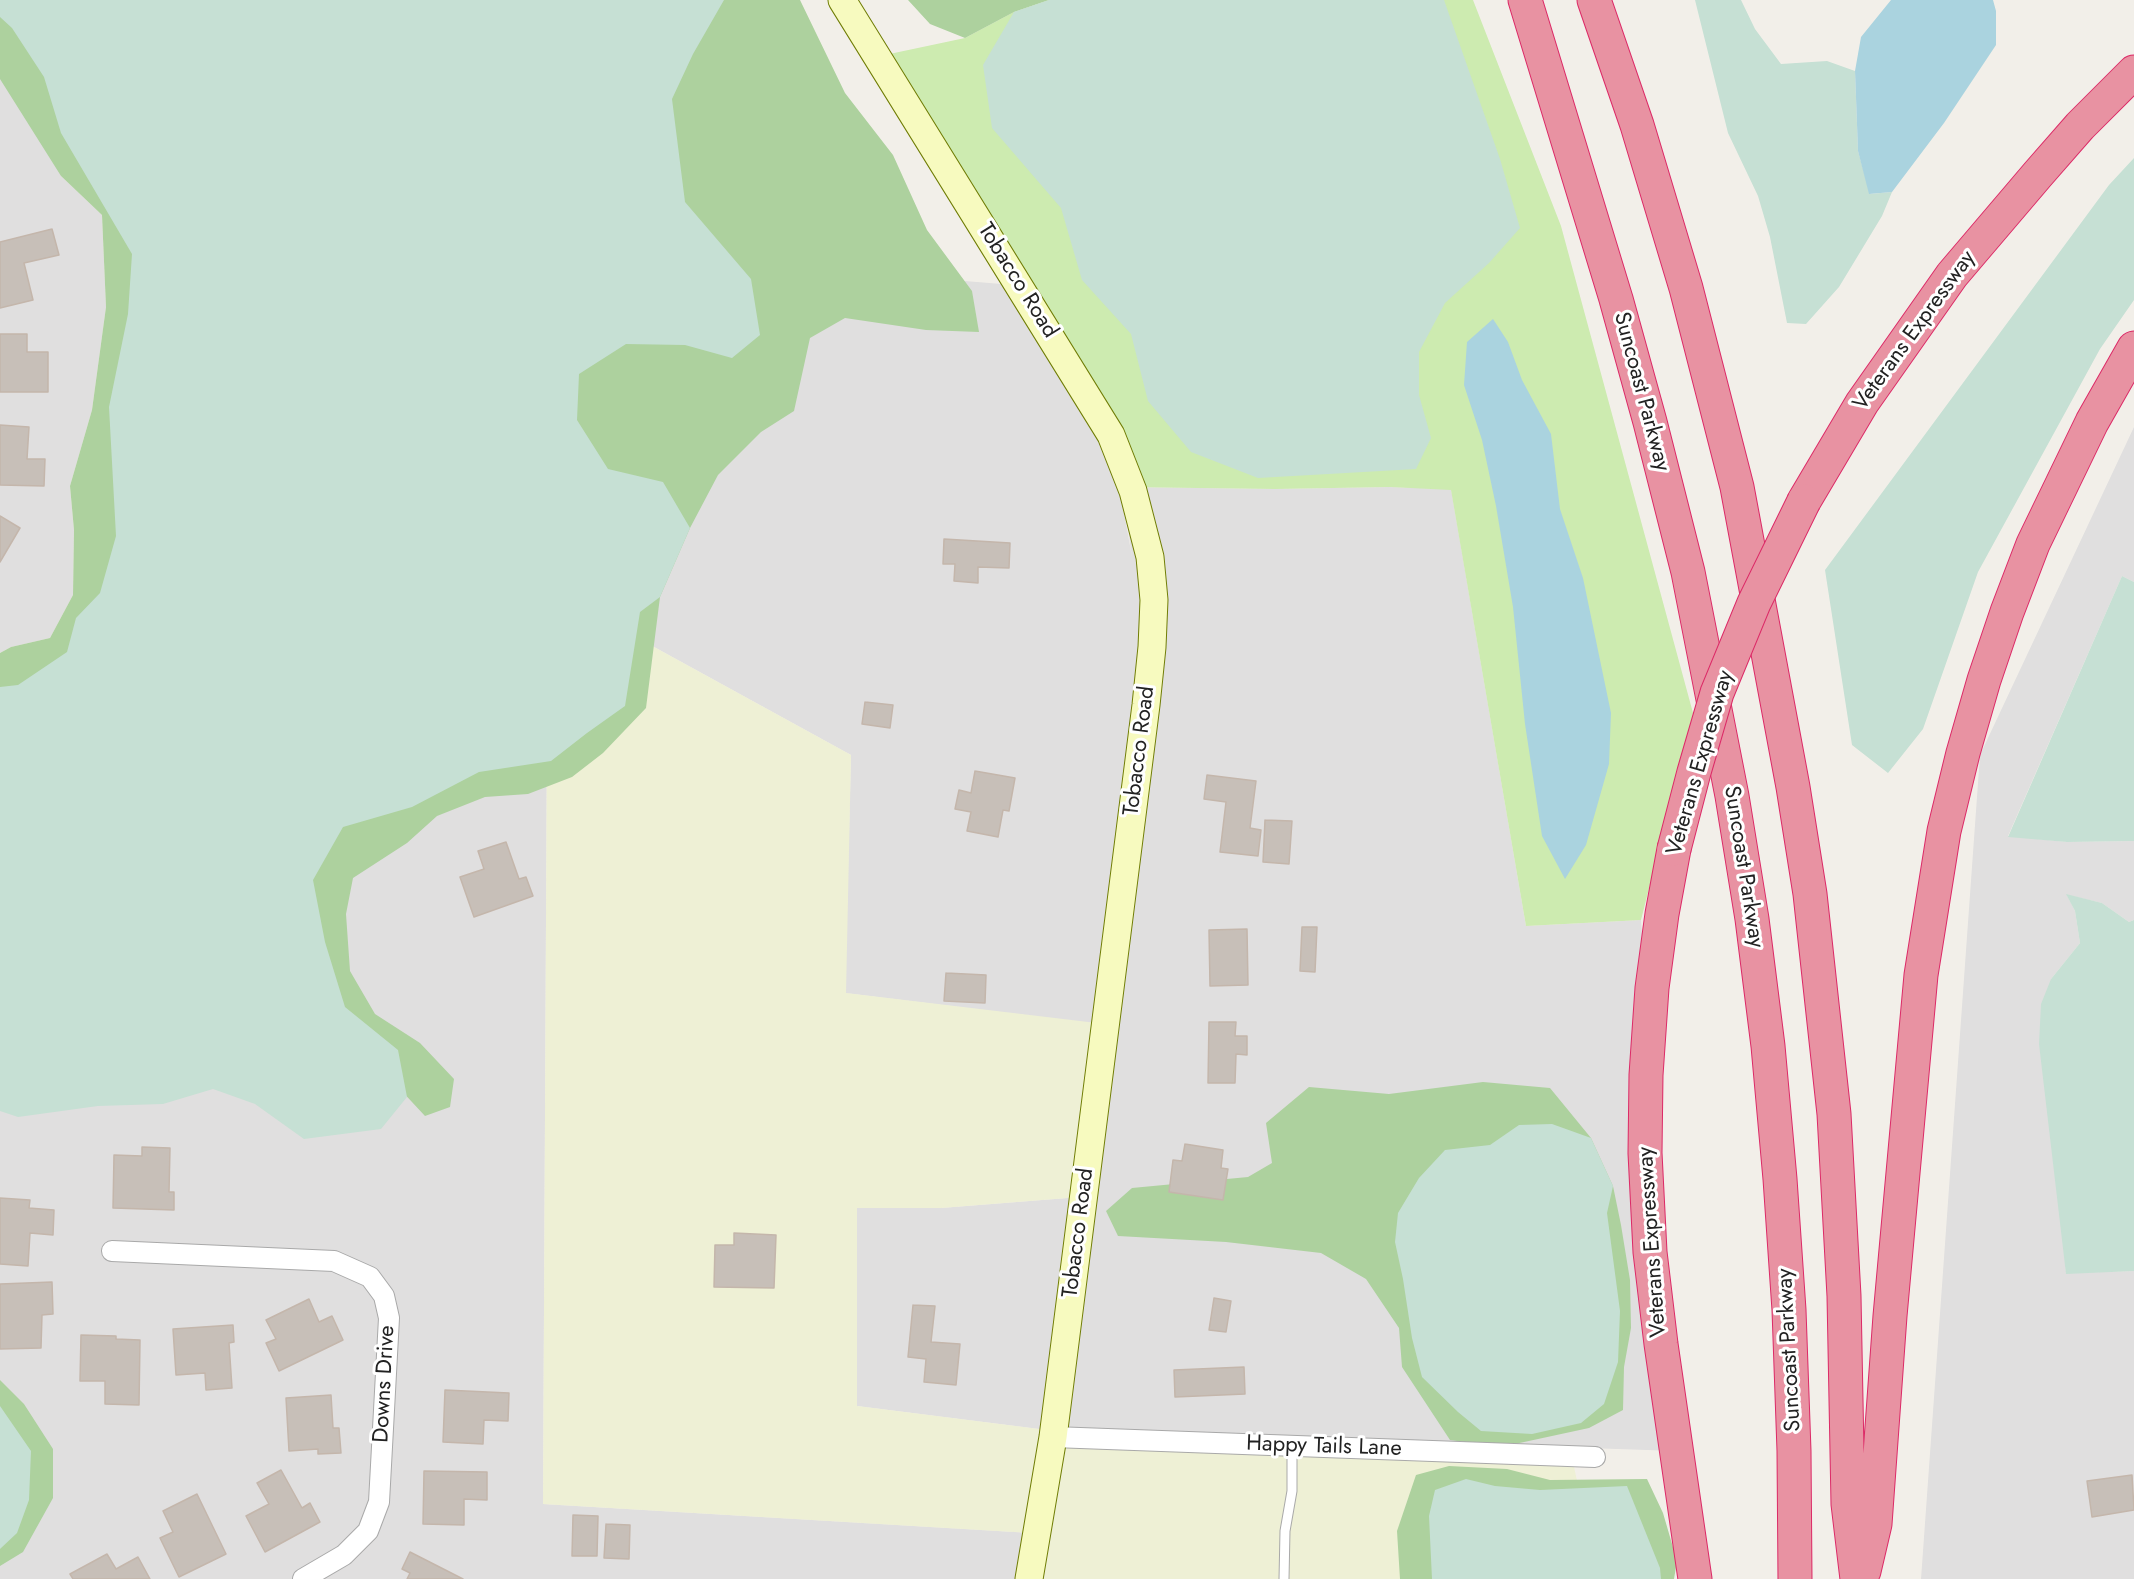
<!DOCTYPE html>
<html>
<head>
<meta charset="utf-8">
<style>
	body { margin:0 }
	canvas { display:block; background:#f2efe9 }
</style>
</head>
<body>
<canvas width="2134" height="1579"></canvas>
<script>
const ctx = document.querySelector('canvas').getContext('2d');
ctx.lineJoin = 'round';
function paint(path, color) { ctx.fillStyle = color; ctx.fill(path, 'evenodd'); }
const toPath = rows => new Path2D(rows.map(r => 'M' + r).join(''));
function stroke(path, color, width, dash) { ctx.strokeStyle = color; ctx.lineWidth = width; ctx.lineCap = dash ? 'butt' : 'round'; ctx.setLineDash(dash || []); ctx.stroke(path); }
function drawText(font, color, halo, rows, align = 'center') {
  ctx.font = font + ' Jost,sans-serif'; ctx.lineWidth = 6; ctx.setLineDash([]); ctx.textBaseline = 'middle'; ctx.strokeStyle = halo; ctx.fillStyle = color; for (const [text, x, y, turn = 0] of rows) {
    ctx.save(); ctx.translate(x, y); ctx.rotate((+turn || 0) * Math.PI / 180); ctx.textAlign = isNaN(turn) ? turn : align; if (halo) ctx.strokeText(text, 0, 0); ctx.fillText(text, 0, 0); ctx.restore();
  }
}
const residential = toPath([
	[0,0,61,176,102,215,106,307,92,410,70,486,74,530,73,595,50,638,11,647,0,653],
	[866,273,1014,285,1117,473,1132,557,1122,487,1275,489,1390,487,1451,489,1526,926,1641,920,1677,1451,1047,1430,857,1406,857,1208,941,1208,1080,1197,1105,1025,845,993,851,755,583,608,756,370],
	[2134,427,2134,582,2122,576,2008,836,2067,842,2134,841,2134,920,2129,922,2102,903,2067,895,2075,911,2080,943,2051,979,2066,1273,2134,1271,2134,1579,1921,1579,1980,755],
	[547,727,543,1504,1032,1533,1026,1579,0,1579,0,784]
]);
const farmland = toPath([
	[583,608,851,755,846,993,1105,1024,1080,1197,941,1208,857,1208,857,1406,1047,1430,1570,1448,1598,1579,1026,1579,1031,1533,543,1504,547,727]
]);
const grass = toPath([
	[1049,0,1473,0,1561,226,1693,713,1641,920,1526,926,1451,490,1390,487,1275,489,1122,487,1096,418,880,56,965,38,1014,12]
]);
const forest = toPath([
	[0,0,800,0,845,93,893,155,927,230,972,291,979,332,926,330,845,318,810,338,794,411,761,432,718,475,690,528,660,597,646,708,603,753,572,777,528,794,485,797,437,816,407,843,353,878,346,914,350,971,375,1014,420,1043,454,1079,450,1107,425,1116,385,1073,0,798,0,653,11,647,50,638,73,595,74,530,70,486,92,410,106,307,102,215,61,176,0,79],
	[908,0,1049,0,1014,12,965,38,930,24],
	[1483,1082,1550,1088,1591,1138,1613,1186,1621,1225,1630,1280,1631,1328,1624,1367,1623,1410,1589,1428,1501,1447,1450,1440,1402,1367,1399,1328,1366,1279,1321,1253,1226,1242,1118,1236,1106,1211,1132,1188,1248,1177,1272,1163,1266,1123,1309,1087,1389,1094],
	[0,1380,24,1404,53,1449,53,1498,23,1552,0,1566],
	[1449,1466,1507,1469,1550,1480,1647,1479,1663,1513,1677,1561,1674,1579,1400,1579,1397,1531,1416,1475]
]);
const wetland = toPath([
	[0,0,724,0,693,54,672,99,685,202,751,279,760,335,732,358,685,345,626,344,579,374,577,420,608,469,663,482,690,528,660,597,640,612,625,706,587,733,551,761,479,772,412,807,343,827,313,880,325,942,345,1007,398,1050,407,1097,381,1129,304,1139,255,1104,213,1089,163,1104,98,1106,18,1117,0,1111,0,687,18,685,67,652,76,618,100,593,116,536,109,407,128,314,132,254,61,133,44,77,12,28,0,17],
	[1049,0,1444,0,1500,159,1520,228,1489,263,1445,303,1419,352,1419,395,1431,438,1416,469,1258,478,1191,452,1148,401,1131,334,1082,280,1061,208,992,128,983,65,1014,12],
	[1695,0,1741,0,1755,29,1781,64,1827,61,1855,71,1858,151,1870,194,1892,192,1882,216,1839,287,1806,324,1787,323,1770,237,1758,196,1728,133],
	[2134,158,2134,300,2100,349,1978,572,1923,729,1888,773,1852,745,1825,570,2109,185],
	[2122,576,2134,582,2134,841,2067,842,2008,837],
	[2066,894,2102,903,2129,922,2134,920,2134,1271,2066,1274,2039,1044,2041,1004,2051,979,2080,943,2075,911],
	[1552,1124,1591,1138,1613,1186,1607,1213,1620,1311,1618,1362,1604,1404,1581,1423,1532,1434,1481,1431,1458,1412,1422,1377,1412,1338,1403,1279,1395,1242,1398,1213,1419,1178,1445,1150,1490,1145,1519,1125],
	[0,1406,31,1451,29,1500,17,1533,0,1549],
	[1466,1479,1495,1486,1540,1490,1627,1486,1660,1568,1661,1579,1432,1579,1429,1516,1435,1490]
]);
const water = toPath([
	[1891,0,1993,0,1996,11,1996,45,1944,123,1892,192,1869,194,1858,151,1855,71,1861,37],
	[1493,319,1508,342,1522,380,1551,434,1560,509,1583,578,1611,713,1609,764,1586,845,1565,879,1542,836,1525,724,1513,607,1496,506,1482,440,1464,385,1467,342]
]);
const building = toPath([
	[52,229,59,255,24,263,33,300,0,308,0,242,52,229],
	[0,334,27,334,27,352,48,352,48,392,0,392,0,334],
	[0,425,29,427,27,459,45,459,44,486,0,485,0,425],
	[0,516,20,528,0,562,0,516],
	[944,539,1010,543,1009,568,978,567,978,583,954,581,955,564,943,564,944,539],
	[865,702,893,705,890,728,862,724,865,702],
	[975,771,1015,778,1009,811,1003,810,998,837,967,831,971,812,955,809,959,790,971,793,975,771],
	[1207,775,1256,781,1250,828,1261,830,1258,856,1220,852,1226,802,1204,799,1207,775],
	[1265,820,1292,821,1289,864,1263,862,1265,820],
	[506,842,519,879,526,877,533,896,474,917,460,877,484,869,478,851,506,842],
	[1302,927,1317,927,1315,972,1300,971,1302,927],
	[1247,929,1248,985,1210,986,1209,930,1247,929],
	[946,973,986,975,985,1003,944,1001,946,973],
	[1209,1022,1236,1022,1235,1036,1247,1036,1247,1055,1236,1054,1235,1083,1208,1083,1209,1022],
	[1185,1144,1223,1150,1221,1168,1228,1169,1223,1200,1169,1192,1173,1160,1182,1161,1185,1144],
	[142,1147,170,1148,169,1192,174,1192,174,1210,113,1208,114,1155,142,1156,142,1147],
	[0,1198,30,1200,29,1208,54,1210,53,1235,30,1233,28,1266,0,1264,0,1198],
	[734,1233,776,1235,774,1288,714,1287,715,1245,734,1245,734,1233],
	[52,1282,53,1314,42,1315,41,1348,0,1349,0,1284,52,1282],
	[1214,1298,1231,1301,1226,1332,1209,1330,1214,1298],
	[309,1299,319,1322,332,1316,343,1340,279,1371,266,1343,276,1339,266,1320,309,1299],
	[913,1305,935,1306,931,1342,960,1344,956,1385,924,1382,926,1359,908,1357,913,1305],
	[233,1325,234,1342,229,1343,232,1388,206,1390,205,1373,176,1375,173,1329,233,1325],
	[81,1335,116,1336,116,1339,140,1340,139,1405,105,1404,105,1381,80,1381,81,1335],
	[1244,1367,1245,1394,1175,1397,1174,1370,1244,1367],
	[445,1390,509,1393,508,1421,484,1420,483,1444,443,1442,445,1390],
	[331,1395,333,1428,339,1428,341,1453,318,1454,318,1449,289,1451,286,1398,331,1395],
	[281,1470,302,1508,310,1503,320,1522,265,1552,246,1516,269,1504,257,1483,281,1470],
	[424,1471,487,1472,487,1500,464,1499,464,1525,423,1524,424,1471],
	[2132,1475,2134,1510,2092,1517,2087,1481,2132,1475],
	[197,1494,226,1554,179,1577,160,1538,173,1532,163,1511,197,1494],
	[573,1515,598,1516,597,1556,572,1556,573,1515],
	[606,1524,630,1525,629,1559,604,1558,606,1524],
	[410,1552,463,1579,407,1579,410,1573,402,1569,410,1552],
	[107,1554,116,1569,138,1557,150,1579,73,1579,70,1574,107,1554]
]);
const lane = toPath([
	[1284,1579,1285,1531,1292,1491,1292,1446]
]);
const street = toPath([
	[112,1251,334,1261,370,1277,384,1296,389,1318,379,1502,368,1531,344,1555,303,1579],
	[1053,1437,1595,1457]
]);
const secondary = toPath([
	[842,0,1111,435,1133,491,1150,557,1154,600,1152,647,1146,705,1053,1437,1029,1579]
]);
const highway = toPath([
	[1525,0,1616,299,1650,422,1688,572,1732,796,1752,919,1768,1046,1780,1179,1789,1310,1794,1451,1795,1579],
	[1594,0,1637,125,1686,288,1737,487,1793,787,1810,894,1834,1114,1844,1296,1848,1504,1857,1579],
	[1804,501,1862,403,1952,275,2038,174,2080,126,2134,72],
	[1674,849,1662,914,1652,988,1646,1075,1645,1153,1650,1252,1661,1344,1695,1579],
	[1864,1571,1875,1524,1890,1316,1921,975,1944,831,1963,753,1984,680,2007,612,2033,544,2092,422,2134,348]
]);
const highwayBridge = toPath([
	[1674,849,1694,772,1717,693,1754,603,1804,501]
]);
const streetNames = [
	["Tobacco Road",1017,281,58],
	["Veterans Expressway",1915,331,-54],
	["Suncoast Parkway",1641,392,75],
	["Tobacco Road",1140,751,-83],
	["Veterans Expressway",1701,763,-74],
	["Suncoast Parkway",1743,867,81],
	["Tobacco Road",1079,1233,-83],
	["Veterans Expressway",1653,1242,-94],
	["Suncoast Parkway",1790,1350,-93],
	["Downs Drive",385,1384,-87],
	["Happy Tails Lane",1324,1447,2]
];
paint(residential, '#e0dfdf');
paint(farmland, '#eef0d5');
paint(grass, '#cdebb0');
paint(forest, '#add19e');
paint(wetland, '#c6e0d4');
paint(water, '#aad3df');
paint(building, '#c7bfb8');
stroke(building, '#c4b6ab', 1.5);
stroke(lane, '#a9a9a9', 11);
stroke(street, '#a9a9a9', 22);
stroke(secondary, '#707d05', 29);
stroke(highway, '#dc2a67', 35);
stroke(lane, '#fff', 9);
stroke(street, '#fff', 20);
stroke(secondary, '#f7fabf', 27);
stroke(highway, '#e892a2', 33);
stroke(highwayBridge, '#dc2a67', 35, []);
stroke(highwayBridge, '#e892a2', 33);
drawText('22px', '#222', '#fff', streetNames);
</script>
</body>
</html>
